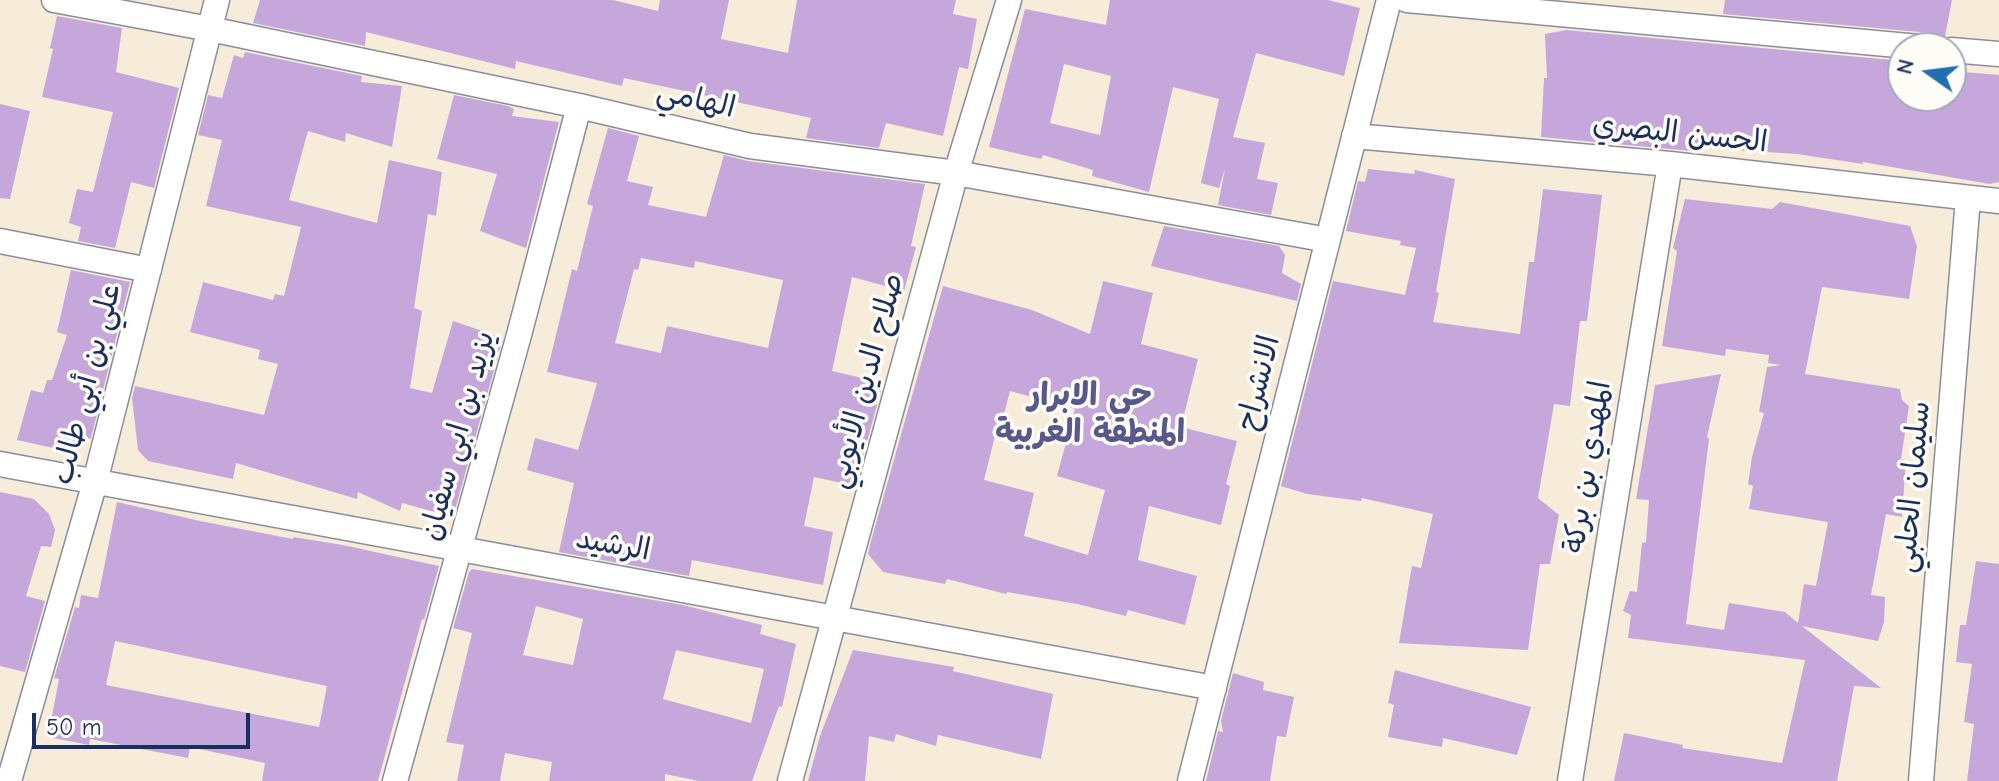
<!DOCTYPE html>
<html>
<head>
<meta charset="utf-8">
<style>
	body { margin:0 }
	#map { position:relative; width:1999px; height:781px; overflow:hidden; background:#f6ecd9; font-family:"Comic Neue",sans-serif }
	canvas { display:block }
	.north { position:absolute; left:1887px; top:32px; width:80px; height:80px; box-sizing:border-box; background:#fdfcf7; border:2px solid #a3aaba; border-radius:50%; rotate:284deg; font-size:22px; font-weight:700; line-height:32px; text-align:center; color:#1b2f5e }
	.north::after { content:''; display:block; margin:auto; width:28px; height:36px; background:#1f6fb2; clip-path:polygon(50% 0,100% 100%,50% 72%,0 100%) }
	.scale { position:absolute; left:32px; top:713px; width:218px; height:36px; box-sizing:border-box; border:4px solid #1b2f5e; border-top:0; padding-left:10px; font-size:24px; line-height:28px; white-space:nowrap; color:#1b2f5e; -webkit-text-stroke:6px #fdfcf7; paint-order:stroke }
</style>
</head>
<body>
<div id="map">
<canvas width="1999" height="781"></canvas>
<div class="north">N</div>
<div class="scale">50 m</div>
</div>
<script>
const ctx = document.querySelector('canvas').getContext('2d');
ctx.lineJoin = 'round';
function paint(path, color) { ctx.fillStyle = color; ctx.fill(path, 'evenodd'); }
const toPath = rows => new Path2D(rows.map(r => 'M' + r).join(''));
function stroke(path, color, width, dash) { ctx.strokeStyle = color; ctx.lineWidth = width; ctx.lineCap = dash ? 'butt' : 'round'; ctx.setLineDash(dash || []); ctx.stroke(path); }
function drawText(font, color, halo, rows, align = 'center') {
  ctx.font = font + ' "Comic Neue","Playpen Sans Arabic",sans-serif'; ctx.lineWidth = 7; ctx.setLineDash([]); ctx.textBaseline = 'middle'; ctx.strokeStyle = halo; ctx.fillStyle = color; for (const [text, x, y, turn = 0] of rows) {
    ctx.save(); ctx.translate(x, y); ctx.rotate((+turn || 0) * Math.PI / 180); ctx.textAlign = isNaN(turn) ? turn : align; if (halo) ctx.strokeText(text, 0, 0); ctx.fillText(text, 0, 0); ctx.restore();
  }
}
const building = toPath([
	[260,0,613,0,658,11,660,0,729,0,721,39,788,53,797,0,956,0,953,14,977,19,968,69,959,67,943,136,886,123,879,148,806,138,811,118,624,78,622,86,516,61,515,69,366,32,365,46,253,23],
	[1110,0,1328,0,1360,8,1344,76,1256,53,1233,137,1265,143,1257,179,1278,183,1271,215,1218,205,1225,169,1219,188,1201,183,1219,99,1173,87,1149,192,1092,176,1093,170,1043,155,1041,159,989,147,1025,9,1106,25],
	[1064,64,1111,76,1100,135,1050,123],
	[1725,0,1952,0,1945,36,1941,39,1931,33,1723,14],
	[57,16,122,28,116,72,179,88,154,188,131,182,115,248,78,241,81,227,69,223,77,189,93,192,113,112,42,97,53,49,50,48],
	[1566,30,1903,61,1903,96,1951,96,1951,71,1999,75,1999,182,1990,184,1863,162,1863,164,1797,154,1702,148,1702,152,1541,137,1544,78,1547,78,1545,34],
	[245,52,362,76,361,82,402,86,392,147,346,133,345,142,308,131,289,200,377,223,389,160,442,172,436,216,428,214,414,308,422,311,410,388,432,393,453,321,503,338,453,517,402,503,400,511,358,492,357,499,236,463,233,479,148,461,138,450,132,398,135,386,264,415,278,364,258,359,260,350,190,332,203,282,273,300,275,294,284,296,301,227,206,206,222,140,198,135,208,95,222,98,234,55,243,58],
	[454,95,508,106,514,109,512,116,559,122,526,248,480,231,497,174,437,159],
	[0,104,30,111,10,199,0,198],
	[608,128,639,136,627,181,653,187,648,205,706,217,724,155,748,161,925,184,911,246,916,247,904,291,852,277,832,371,883,383,855,486,814,477,804,526,833,532,823,585,692,560,689,576,559,552,574,483,527,470,535,438,578,450,597,383,547,372,572,269,577,271,593,206,587,204],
	[641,258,694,268,695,261,783,280,768,348,667,326,661,353,615,343,634,269,638,270],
	[1368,169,1414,174,1415,170,1455,179,1436,292,1439,293,1433,322,1520,334,1529,262,1534,262,1543,189,1602,195,1587,321,1580,321,1570,406,1554,404,1538,498,1559,515,1550,564,1540,564,1528,650,1399,643,1412,566,1421,568,1433,514,1362,498,1361,501,1307,494,1281,486,1333,281,1405,295,1416,248,1400,245,1401,241,1346,231,1358,181,1365,182],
	[1685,199,1772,209,1780,202,1910,226,1917,246,1909,299,1822,287,1805,374,1900,389,1902,400,1909,406,1901,459,1906,460,1902,517,1886,514,1871,595,1885,597,1884,622,1878,641,1802,626,1881,688,1854,686,1837,781,1614,781,1624,733,1683,745,1682,748,1782,763,1805,660,1628,638,1631,615,1623,611,1630,591,1637,592,1642,543,1646,542,1649,500,1636,499,1655,385,1721,374,1707,437,1709,439,1686,624,1724,630,1729,603,1785,612,1798,623,1804,584,1816,586,1828,522,1749,509,1753,486,1748,484,1752,457,1764,413,1759,412,1767,367,1781,365,1768,363,1769,355,1726,349,1725,356,1662,346,1677,251,1673,248],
	[1164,226,1279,246,1285,255,1282,273,1301,284,1297,301,1151,266],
	[71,270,130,282,91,438,76,444,59,445,58,449,17,440,31,390,43,393,47,380,52,380,67,335,57,332],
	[1103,281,1153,293,1141,344,1198,359,1181,427,1237,441,1226,484,1230,486,1221,525,1149,506,1138,560,1197,576,1185,625,1128,610,1126,616,1077,604,1007,592,1006,594,947,579,945,584,883,572,868,554,871,541,943,286,1032,310,1090,334],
	[1010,391,1075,409,1057,476,1105,490,1088,555,1024,536,1034,493,984,480,998,424,1001,425],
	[0,492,34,499,49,514,55,530,51,547,41,546,26,596,45,601,25,672,0,666],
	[117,502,200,521,293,539,293,537,343,545,439,566,424,620,422,619,378,781,262,781,265,763,190,747,188,758,90,739,89,745,48,737,59,679,54,678,75,607,79,608,81,595,98,598],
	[115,641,327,686,319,727,106,685],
	[1976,561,1999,564,1999,781,1967,781,1974,724,1964,722,1972,664,1956,662,1960,625,1966,625],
	[472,569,683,605,762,625,760,634,796,644,782,707,779,706,752,781,699,781,665,774,665,781,549,781,552,762,505,753,500,781,457,781,464,745,446,742,472,633,453,628,469,572],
	[536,606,583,619,573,665,523,655],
	[676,650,764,669,751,723,663,699],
	[853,650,954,667,953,671,1053,694,1041,759,938,735,936,746,896,734,894,742,869,736,865,781,808,781,820,736],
	[1395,670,1531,707,1517,755,1443,738,1442,747,1388,737,1394,705,1388,703],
	[1233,673,1264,682,1263,690,1294,697,1286,737,1277,736,1270,781,1206,781,1218,731,1223,732,1221,721]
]);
const minor = toPath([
	[54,0,210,29,579,106,750,146,956,173,1328,240],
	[1407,0,1930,48],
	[1951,50,1999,54],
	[1354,136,1670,164,1999,201],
	[0,241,149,270],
	[0,464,1214,688],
	[9,781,95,482,217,0],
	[395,781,519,335,579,106],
	[790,781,956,173,1009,0],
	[1190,781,1389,0],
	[1570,781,1670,164],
	[1921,781,1968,198]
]);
const streetNames = [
	["الهامي",696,100,13],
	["الحسن البصري",1680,134,6],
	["صلاح الدين الأيوبي",866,381,-75],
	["الانشراح",1259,383,-76],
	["علي بن أبي طالب",87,384,-76],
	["يزيد بن ابي سفيان",458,436,-75],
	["المهدي بن بركة",1588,467,-81],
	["سليمان الحلبي",1913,487,-85],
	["الرشيد",613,545,10]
];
const neighbourhoodNames = [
	["حي الابرار",1090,396],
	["المنطقة الغربية",1090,433]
];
paint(building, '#c5a7dc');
stroke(minor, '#888e9c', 27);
stroke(minor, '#fff', 24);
drawText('30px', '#1b2f5e', '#fdfcf7', streetNames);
drawText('bold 32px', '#56598a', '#fdfcf7', neighbourhoodNames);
</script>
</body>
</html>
